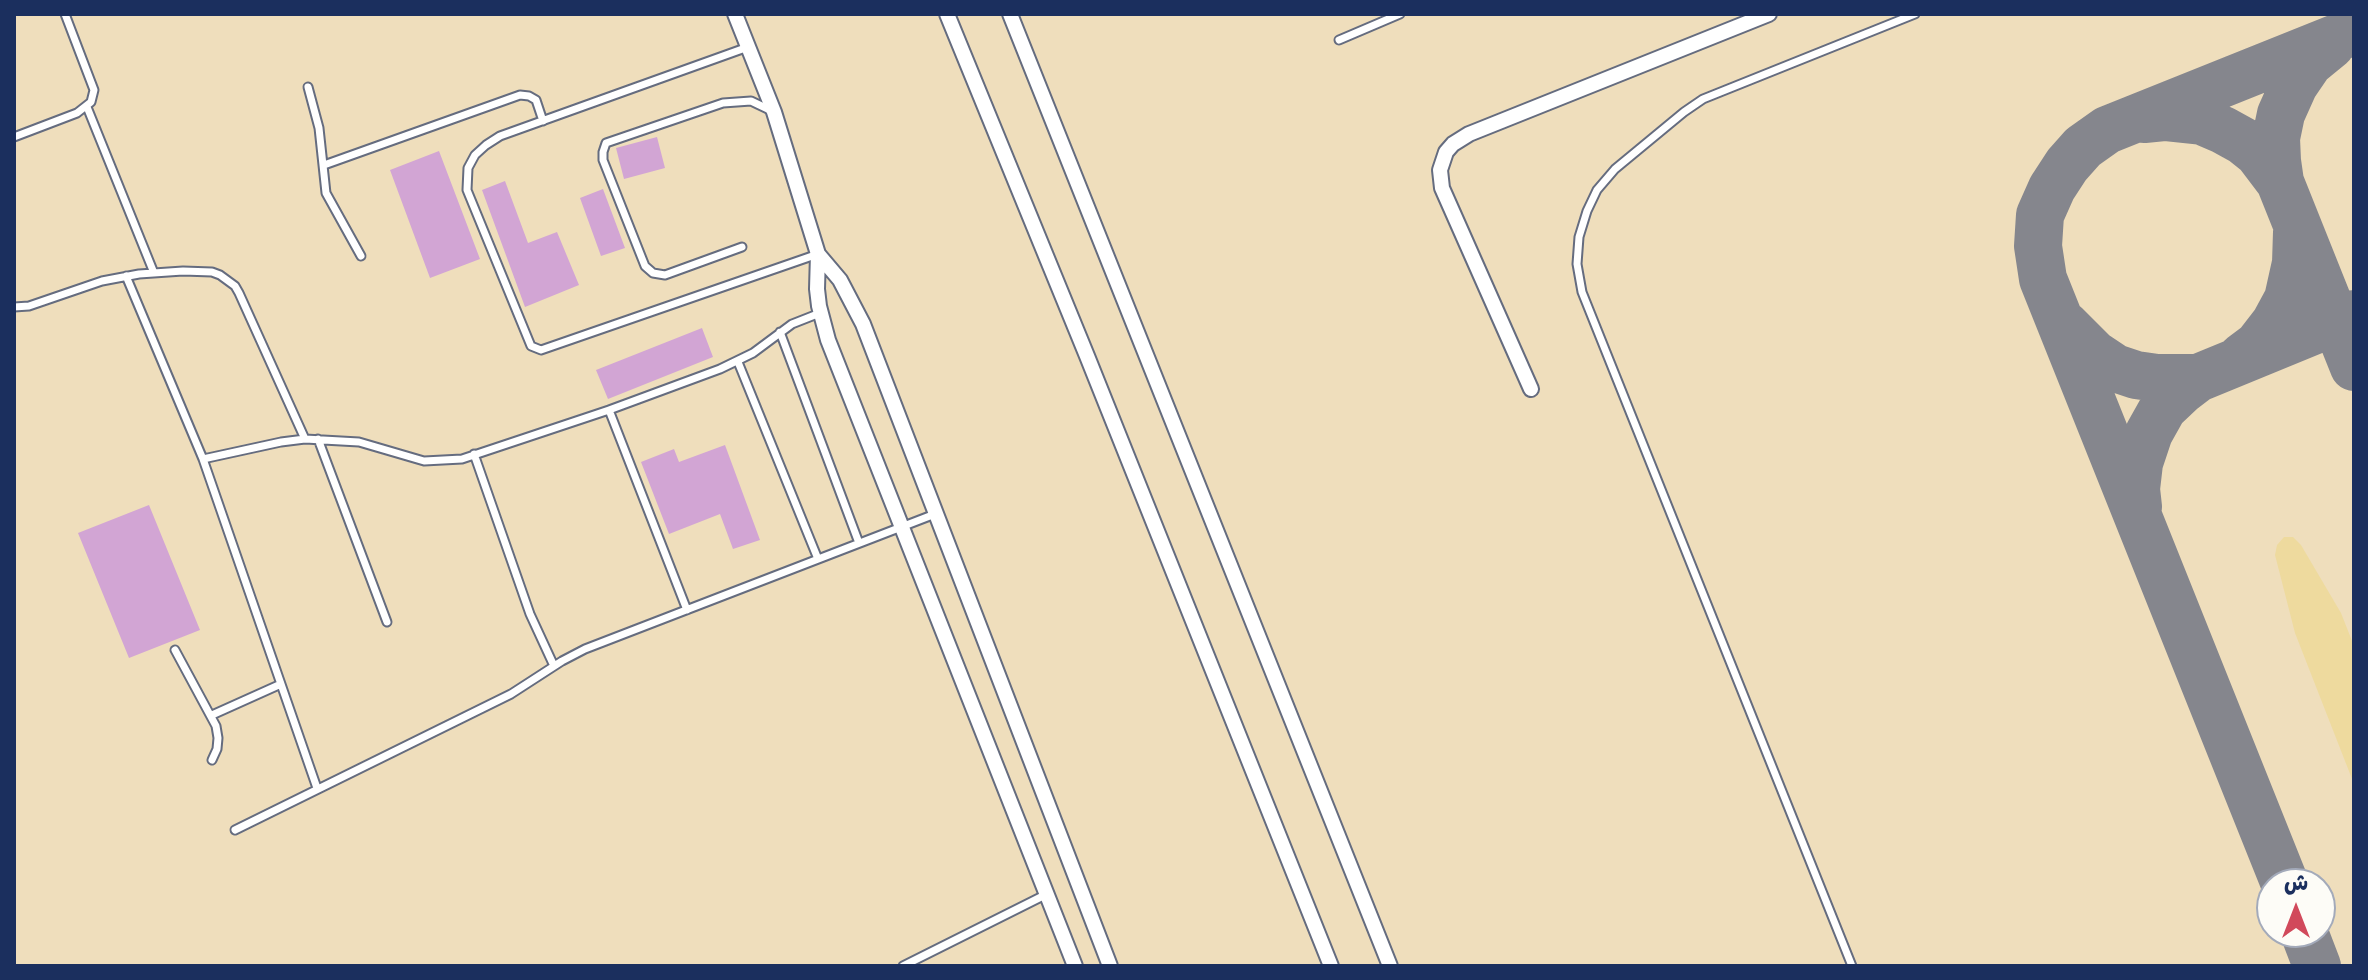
<!DOCTYPE html>
<html>
<head>
<meta charset="utf-8">
<style>
	body { margin:0 }
	#map { position:relative; width:2368px; height:980px; overflow:hidden; background:#efdebc; font-family:"Gochi Hand","Playpen Sans Arabic",sans-serif }
	canvas { display:block }
	.frame { position:absolute; inset:0; border:16px solid #1b2f5e; pointer-events:none }
	.north { position:absolute; left:2256px; top:868px; width:80px; height:80px; box-sizing:border-box; background:#fdfcf7; border:2px solid #a3aaba; border-radius:50%; rotate:0deg; font-size:22px; font-weight:700; line-height:32px; text-align:center; color:#1b2f5e }
	.north::after { content:''; display:block; margin:auto; width:28px; height:36px; background:#d1495b; clip-path:polygon(50% 0,100% 100%,50% 72%,0 100%) }
</style>
</head>
<body>
<div id="map">
<canvas width="2368" height="980"></canvas>
<div class="frame"></div>
<div class="north">ش</div>
</div>
<script>
const ctx = document.querySelector('canvas').getContext('2d');
ctx.lineJoin = 'round';
function paint(path, color) { ctx.fillStyle = color; ctx.fill(path, 'evenodd'); }
const toPath = rows => new Path2D(rows.map(r => 'M' + r).join(''));
function stroke(path, color, width, dash) { ctx.strokeStyle = color; ctx.lineWidth = width; ctx.lineCap = dash ? 'butt' : 'round'; ctx.setLineDash(dash || []); ctx.stroke(path); }
const sand = toPath([
	[2284,537,2293,537,2301,545,2341,613,2354,646,2354,784,2295,633,2275,555,2277,545]
]);
const taxiway = toPath([
	[2331,45,2309,63,2294,85,2281,114,2276,138,2277,161,2280,182,2354,367],
	[2144,119,2164,117,2202,121,2223,130,2243,141,2258,153,2280,182],
	[2065,325,2094,354,2115,368,2136,375,2157,378,2198,378],
	[2242,357,2258,345,2275,323,2288,299,2296,263,2297,232],
	[2138,507,2136,489,2139,463,2149,433,2163,408,2181,391,2198,378,2354,314],
	[2285,884,2043,279,2038,246,2040,215,2052,188,2067,165,2083,147,2107,130,2354,31],
	[2304,932,2317,966]
]);
const building = toPath([
	[657,137,665,168,624,179,616,148],
	[439,151,480,259,430,278,390,170],
	[505,181,528,243,557,232,579,285,525,307,482,190],
	[603,189,625,248,601,256,580,198],
	[702,328,713,357,608,399,596,370],
	[725,445,760,540,733,549,720,514,669,534,641,462,674,449,679,462],
	[149,505,200,630,129,658,78,533]
]);
const lane = toPath([
	[1339,40,1400,14],
	[748,47,500,136,486,145,475,155,468,168,467,190,531,346,541,350,818,254],
	[308,87,319,128,326,193,361,256],
	[87,107,154,273],
	[14,137,77,113,91,102,94,90,65,14],
	[324,165,520,95,529,96,536,100,543,121],
	[742,247,665,275,653,273,645,266,603,160,603,152,606,143,723,103,751,101,772,111],
	[126,276,203,459,317,788],
	[14,307,29,306,102,281,139,274,183,271,212,272,220,275,235,286,239,293,305,439],
	[780,332,859,543],
	[738,362,818,559],
	[609,410,687,610],
	[318,439,387,622],
	[474,454,530,614,554,666],
	[203,459,281,442,305,439,359,442,424,461,462,459,609,410,720,369,753,353,792,324,820,313],
	[175,650,216,726,218,738,217,749,212,760],
	[212,715,281,684],
	[235,830,511,694,562,661,585,649,935,514],
	[903,966,1047,894],
	[1852,966,1582,292,1577,264,1579,237,1587,211,1597,190,1615,169,1684,112,1703,99,1915,14]
]);
const street = toPath([
	[735,14,774,112,818,254,817,289,819,306,828,340,1075,966],
	[947,14,1087,356,1331,966],
	[1010,14,1390,966],
	[818,254,840,280,863,324,1110,966],
	[1531,389,1442,188,1440,170,1446,152,1453,144,1469,134,1769,14]
]);
paint(sand, '#eeda9e');
stroke(taxiway, '#85868d', 48);
paint(building, '#d2a5d4');
stroke(lane, '#656c7f', 11);
stroke(street, '#656c7f', 18);
stroke(lane, '#fff', 7);
stroke(street, '#fff', 14);
</script>
</body>
</html>
